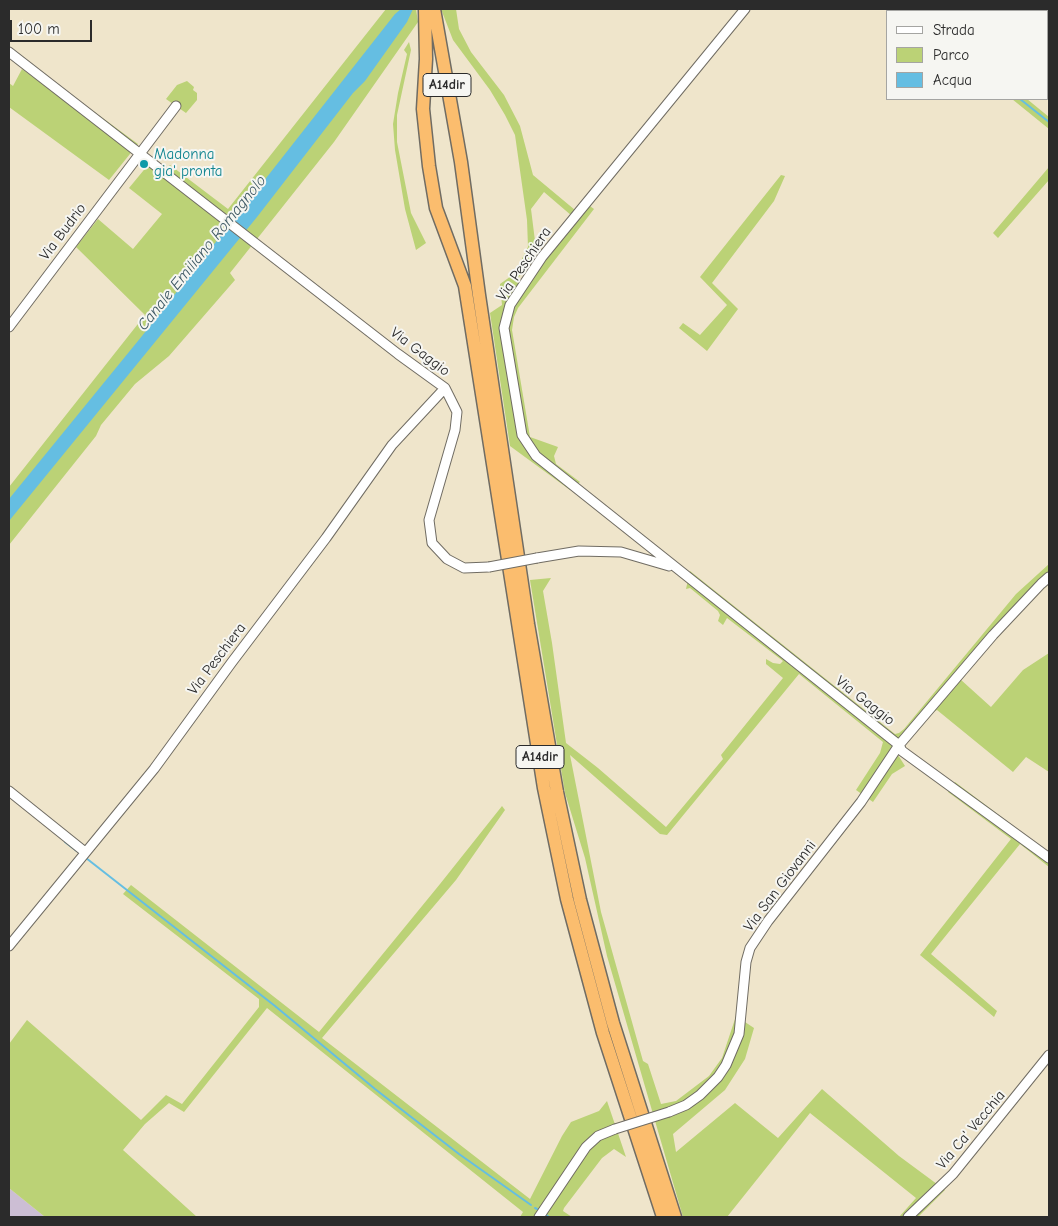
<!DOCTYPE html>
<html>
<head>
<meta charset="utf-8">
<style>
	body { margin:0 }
	#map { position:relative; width:1058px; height:1226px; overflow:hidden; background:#efe5cb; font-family:"Comic Neue",sans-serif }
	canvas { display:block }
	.frame { position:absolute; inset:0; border:10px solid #2b2b2b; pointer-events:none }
	.legend { position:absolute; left:886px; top:10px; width:162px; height:90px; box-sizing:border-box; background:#f6f6f2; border:1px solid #a5a5a2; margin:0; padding:6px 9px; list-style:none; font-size:15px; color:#2b2b2b }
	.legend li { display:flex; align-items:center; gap:10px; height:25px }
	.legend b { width:25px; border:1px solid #a5a5a2 }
	.scale { position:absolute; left:10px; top:20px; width:82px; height:22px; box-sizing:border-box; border:2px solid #2b2b2b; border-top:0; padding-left:6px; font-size:15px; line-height:18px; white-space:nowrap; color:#2b2b2b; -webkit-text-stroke:4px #f6f6f2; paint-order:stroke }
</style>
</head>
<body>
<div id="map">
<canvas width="1058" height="1226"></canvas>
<div class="frame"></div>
<ul class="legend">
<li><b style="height:6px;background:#fff"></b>Strada</li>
<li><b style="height:14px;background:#bbd276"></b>Parco</li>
<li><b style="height:14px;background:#65bee2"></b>Acqua</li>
</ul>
<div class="scale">100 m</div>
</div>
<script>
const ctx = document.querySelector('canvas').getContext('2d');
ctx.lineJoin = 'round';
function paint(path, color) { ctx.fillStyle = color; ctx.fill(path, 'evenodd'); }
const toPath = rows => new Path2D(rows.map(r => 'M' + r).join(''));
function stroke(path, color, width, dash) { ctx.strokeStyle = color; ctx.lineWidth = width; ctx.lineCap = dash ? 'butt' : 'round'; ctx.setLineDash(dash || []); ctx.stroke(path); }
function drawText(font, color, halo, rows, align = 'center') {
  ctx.font = font + ' "Comic Neue",sans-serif'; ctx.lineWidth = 4; ctx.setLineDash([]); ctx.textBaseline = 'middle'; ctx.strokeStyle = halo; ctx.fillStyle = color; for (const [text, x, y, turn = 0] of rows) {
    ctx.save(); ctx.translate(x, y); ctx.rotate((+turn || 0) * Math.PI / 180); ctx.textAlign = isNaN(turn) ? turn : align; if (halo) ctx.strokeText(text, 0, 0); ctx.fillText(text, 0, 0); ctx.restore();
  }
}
const industrial = toPath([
	[9,1188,45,1217,9,1217]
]);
const green = toPath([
	[386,9,416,9,418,22,334,142,230,273,235,280,169,356,135,384,101,425,96,436,9,545,9,487,145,315,76,247,98,219,133,249,162,214,129,188,148,165,162,175,170,165,228,209],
	[441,9,456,9,459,29,471,52,504,95,520,126,533,175,575,210,583,201,594,209,518,308,514,317,512,330,530,437,558,447,554,456,556,464,580,482,570,490,510,446,490,313,502,305,500,284,514,274,528,247,527,220,515,135,505,115,490,90,453,40],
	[544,192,572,216,520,285,516,281,534,257,536,249,531,209],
	[409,42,411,50,397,115,397,142,411,213,426,243,416,250,405,209,395,150,393,124,398,93,407,54,404,50],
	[22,69,48,88,55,83,138,144,109,180,9,107,9,83,13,86],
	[187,81,194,87,193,90,197,93,197,100,186,113,166,99,177,85],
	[1012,99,1027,99,1049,117,1049,129],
	[1049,167,1049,180,998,238,993,233],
	[781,175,785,176,774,201,712,283,738,309,707,351,679,328,683,323,700,335,727,305,700,277],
	[1049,564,1049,584,1027,604,960,679,991,707,1023,670,1049,653,1049,772,1026,757,1013,772,937,710,928,715,902,745,898,755,905,766,892,774,873,802,856,790,880,753,883,742,799,674,667,835,660,834,570,755,601,912,643,1061,648,1064,661,1104,676,1101,709,1076,722,1058,736,1016,754,1028,745,1059,725,1090,673,1134,676,1152,735,1103,778,1138,822,1089,899,1156,945,1190,918,1217,899,1217,916,1198,810,1113,727,1217,683,1217,607,956,585,858,565,793,530,580,551,578,543,591,552,643,566,743,598,768,666,827,723,759,721,755,783,678,766,664,766,659,773,663,780,664,783,661,727,618,723,625,718,621,720,615,718,611,690,588,686,589,690,571,895,734,899,733,904,729,1016,594],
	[955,782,1048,852,1049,851,1049,867,1020,844,931,954,997,1011,994,1017,920,955,1011,839,948,792],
	[502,806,505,810,456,880,322,1038,530,1199,562,1136,571,1122,599,1111,607,1101,626,1157,614,1149,602,1158,564,1208,563,1211,572,1217,520,1217,523,1212,267,1008,184,1112,169,1103,145,1124,123,1150,197,1217,45,1217,9,1188,9,1044,27,1020,141,1120,166,1095,182,1104,259,1007,259,999,123,894,131,885,319,1032,440,884]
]);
const water = toPath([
	[401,9,413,9,407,22,365,81,353,93,257,217,9,521,9,499,142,336,395,14]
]);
const stream = toPath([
	[906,9,909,11],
	[1020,99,1049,122],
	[65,842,78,852],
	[86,858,275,1006,375,1089,459,1154,531,1205],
	[535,1208,537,1209],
	[545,1214,549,1217]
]);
const minor = toPath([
	[745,9,542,257,510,305,504,328,522,435,536,456,899,745,902,751,1049,858],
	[9,52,398,354,445,388,457,412,455,430,429,520,432,543,447,559,464,568,489,567],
	[9,327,176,106],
	[537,558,579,551,621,552,669,566],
	[9,791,85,852],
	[9,946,154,769,232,662,326,538,392,445,445,388],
	[669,1112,686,1105,700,1095,718,1077,726,1065,739,1034,746,962,750,948,768,921,861,802,899,745,993,635,1041,584,1049,577],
	[539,1217,586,1147,598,1136,615,1129],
	[908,1217,953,1174,1049,1055]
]);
const highway = toPath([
	[425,9,426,59,423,109,429,166,436,208,465,286,544,788,567,899,603,1033,663,1217],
	[434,9,461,162,479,295,528,624,557,792,580,900,613,1023,675,1217]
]);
const minorBridge = toPath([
	[489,567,537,558],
	[615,1129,669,1112]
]);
const markers = [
	[144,164,5,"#0f9aa8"]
];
const shields = [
	[447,85,48],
	[540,757,48]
];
const shieldNames = [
	["A14dir",447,85],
	["A14dir",540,757]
];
const cultureNames = [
	["Madonna",154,155],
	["gia' pronta",154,172]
];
const streetNames = [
	["Via Budrio",63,232,-53],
	["Via Peschiera",524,264,-56],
	["Via Gaggio",420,352,37],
	["Via Peschiera",217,659,-53],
	["Via Gaggio",865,701,38],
	["Via San Giovanni",780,886,-53],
	["Via Ca' Vecchia",971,1130,-50]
];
const waterNames = [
	["Canale Emiliano Romagnolo",202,253,-51]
];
paint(industrial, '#ccbed4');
paint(green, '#bbd276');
paint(water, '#65bee2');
stroke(stream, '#65bee2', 2);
stroke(minor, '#706c63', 11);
stroke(highway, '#706c63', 15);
stroke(minor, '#fff', 9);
stroke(highway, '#fbbd6e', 12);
stroke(minorBridge, '#706c63', 11, []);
stroke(minorBridge, '#fff', 9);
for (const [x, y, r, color] of markers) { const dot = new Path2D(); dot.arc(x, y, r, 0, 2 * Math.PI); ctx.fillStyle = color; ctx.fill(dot); stroke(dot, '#f6f6f2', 2); }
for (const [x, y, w] of shields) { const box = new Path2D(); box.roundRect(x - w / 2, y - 11.5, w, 23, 4); ctx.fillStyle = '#f6f6f2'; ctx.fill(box); stroke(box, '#2b2b2b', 1); }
drawText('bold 14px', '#2b2b2b', null, shieldNames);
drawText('15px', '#0d838f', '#f6f6f2', cultureNames, 'left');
drawText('15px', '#2b2b2b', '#f6f6f2', streetNames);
drawText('italic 16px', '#3c5762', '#f6f6f2', waterNames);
</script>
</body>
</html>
